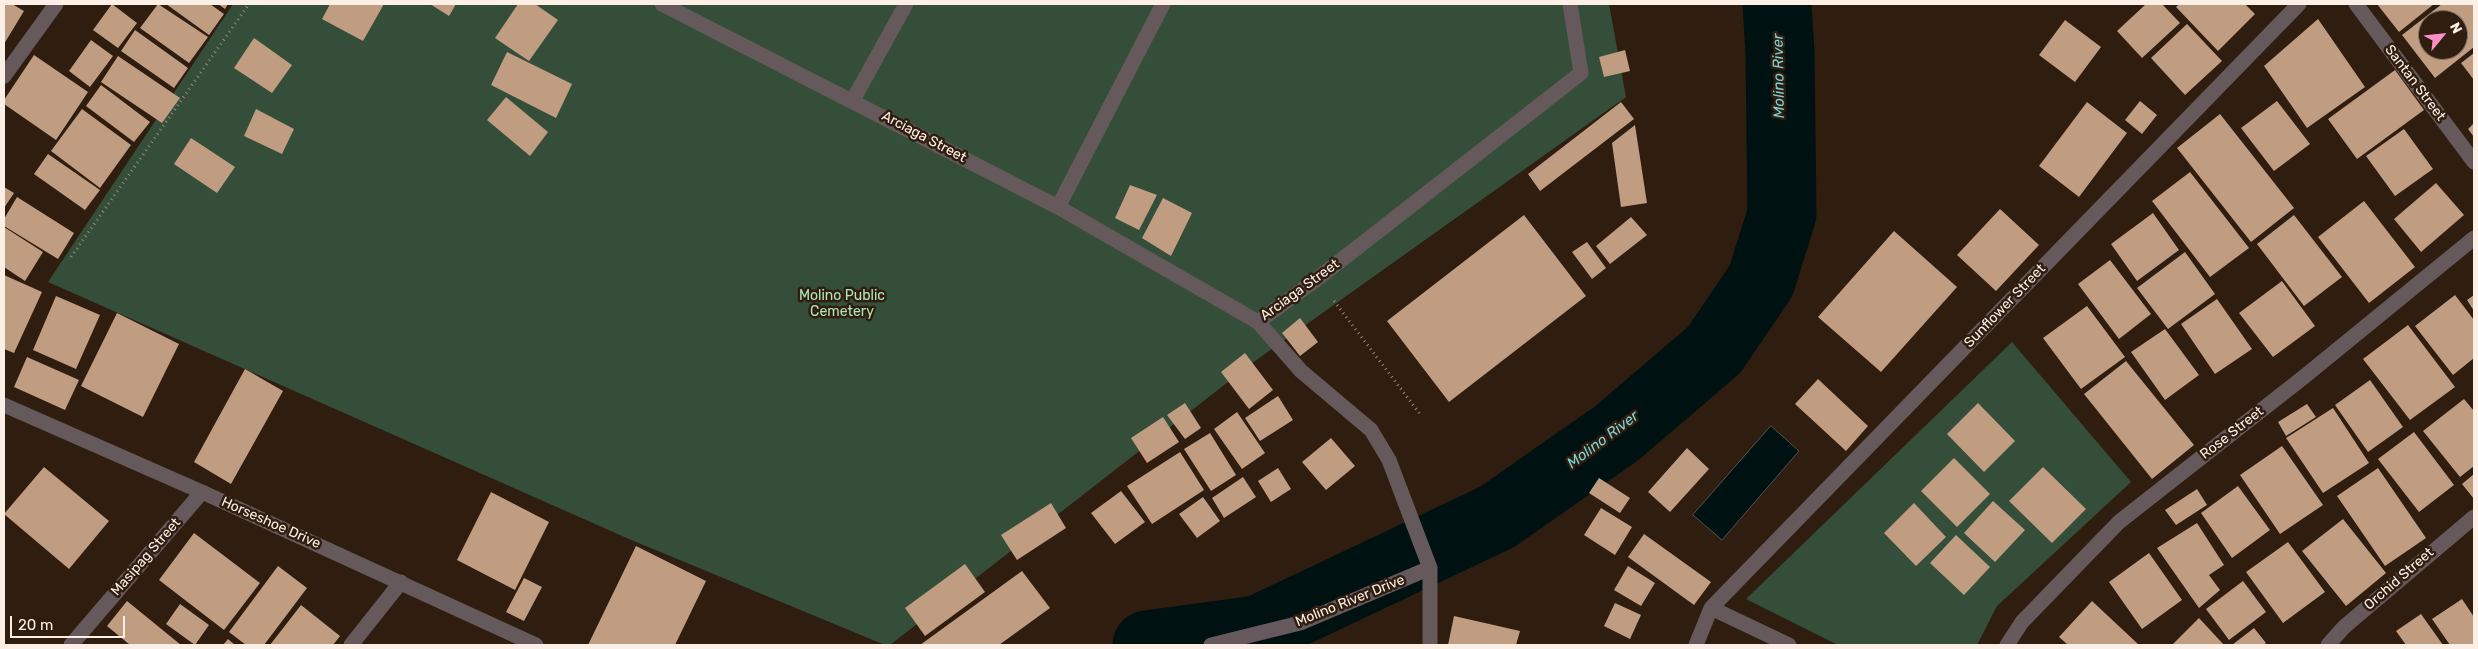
<!DOCTYPE html>
<style>
body{margin:0}
#map{position:relative;width:2478px;height:649px;overflow:hidden;background:#2f1d0f;font-family:Rubik,sans-serif}
canvas{display:block}
.frame{position:absolute;inset:0;border:5px solid #fcefe6;pointer-events:none}
.north{position:absolute;left:2418px;top:10px;width:50px;height:50px;box-sizing:border-box;background:#2f1d0f;border:1px solid #817165;border-radius:50%;rotate:62deg;font-size:14px;font-weight:700;line-height:20px;text-align:center;color:#fcefe6}
.north::after{content:'';display:block;margin:auto;width:18px;height:22px;background:#fb8fc5;clip-path:polygon(50% 0,100% 100%,50% 72%,0 100%)}
.scale{position:absolute;left:10px;top:616px;width:115px;height:22px;box-sizing:border-box;border:2px solid #fcefe6;border-top:0;padding-left:6px;font-size:15px;line-height:18px;white-space:nowrap;color:#fcefe6;-webkit-text-stroke:4px #2f1d0f;paint-order:stroke}
</style>
<div id="map">
<canvas width="2478" height="649"></canvas>
<div class="frame"></div>
<div class="north">N</div>
<div class="scale">20 m</div>
</div>
<script>
const ctx = document.querySelector('canvas').getContext('2d');
ctx.lineJoin = 'round';
function fillPath(path, color) { ctx.fillStyle = color; ctx.fill(path, 'evenodd'); }
function stroke(path, color, width, dash) { ctx.strokeStyle = color; ctx.lineWidth = width; ctx.lineCap = dash ? 'butt' : 'round'; ctx.setLineDash(dash || []); ctx.stroke(path); }
function label(font, color, halo, rows, align = 'center') {
  ctx.font = font + ' Rubik,sans-serif'; ctx.lineWidth = 5; ctx.setLineDash([]); ctx.textBaseline = 'middle'; ctx.strokeStyle = halo; ctx.fillStyle = color; for (const [text, x, y, turn = 0] of rows) {
    ctx.save(); ctx.translate(x, y); ctx.rotate((+turn || 0) * Math.PI / 180); ctx.textAlign = isNaN(turn) ? turn : align; if (halo) ctx.strokeText(text, 0, 0); ctx.fillText(text, 0, 0); ctx.restore();
  }
}
fillPath(new Path2D(`
 M233,4H1609L1626,97L1255,361L890,645H885L629,539L48,282Z
 M2012,342L2131,482L1997,606L1977,645H1838L1746,599Z`), '#354e3a');
const water = new Path2D(`
 M1771,426L1799,451L1722,540L1693,515Z`);
fillPath(water, '#001112');
stroke(water, '#4c5452', 1);
stroke(new Path2D(`
 M1147,645L1258,630L1497,517L1617,433L1714,350L1761,281L1782,214L1780,53L1777,4`), '#001112', 69);
fillPath(new Path2D(`
 M4,4H12L24,11L4,44Z
 M112,4L137,23L118,48L93,30Z
 M158,4L208,37L189,63L140,28Z
 M166,4H210L224,14L209,35Z
 M218,4H228L225,9Z
 M330,4H384L363,41L322,19Z
 M430,4H456L449,16Z
 M518,4H535L558,20L529,61L495,38Z
 M2146,4H2162L2180,23L2142,58L2117,31Z
 M2179,4H2245L2255,14L2218,51L2176,7Z
 M2377,4H2434L2399,32Z
 M2442,4H2474V47L2435,78L2402,35ZM2428,20H2458V50H2428Z
 M2318,19L2365,87L2307,128L2264,66Z
 M2065,20L2101,47L2075,82L2039,55Z
 M2187,24L2222,61L2185,95L2151,58Z
 M135,30L188,68L174,88L121,51Z
 M254,38L292,65L272,93L234,68Z
 M91,40L113,56L90,87L69,71Z
 M1625,50L1630,71L1604,77L1599,57Z
 M507,52L572,84L556,118L491,85Z
 M2474,53V80L2461,63Z
 M34,55L88,92L56,140L4,104V100Z
 M118,56L180,98L162,123L101,82Z
 M2395,70L2424,110L2357,159L2328,119Z
 M101,85L150,122L134,142L86,106Z
 M506,97L548,132L530,156L487,120Z
 M2140,101L2157,115L2142,134L2125,120Z
 M2277,101L2310,144L2274,171L2241,128Z
 M1621,102L1634,119L1540,191L1528,174Z
 M2087,102L2127,133L2079,197L2039,166Z
 M82,109L131,145L100,188L51,151Z
 M256,109L294,129L282,154L244,136Z
 M2220,114L2294,208L2251,242L2177,148Z
 M2474,123V137L2468,129Z
 M1635,125L1647,203L1621,207L1612,143Z
 M2404,129L2433,169L2395,196L2366,156Z
 M191,138L235,167L217,193L174,164Z
 M48,154L100,190L85,210L34,174Z
 M2190,172L2249,248L2210,277L2152,201Z
 M2436,183L2464,215L2421,252L2394,219Z
 M1130,185L1157,195L1139,230L1115,218Z
 M4,187L14,193L4,208Z
 M17,197L74,233L58,259L4,226V219Z
 M1163,198L1192,213L1171,256L1142,238Z
 M2364,201L2415,267L2369,303L2318,237Z
 M2000,209L2039,245L1996,291L1957,255Z
 M2153,213L2179,250L2137,281L2111,244Z
 M1524,215L1586,296L1449,402L1387,321Z
 M2294,215L2342,277L2304,306L2257,244Z
 M1631,217L1647,235L1610,264L1596,246Z
 M4,227L43,252L25,281L4,267Z
 M1894,231L1957,287L1881,372L1818,317Z
 M1587,242L1606,268L1592,279L1572,252Z
 M2185,252L2215,294L2168,329L2137,288Z
 M2110,260L2151,314L2119,339L2078,284Z
 M4,275L42,292L14,353L4,349Z
 M2282,281L2315,326L2273,357L2239,313Z
 M2455,295L2474,320V358L2453,375L2415,326Z
 M2474,295V311L2467,300Z
 M56,296L100,315L76,369L33,350Z
 M2217,299L2252,349L2215,374L2181,324Z
 M2087,306L2125,357L2081,389L2043,338Z
 M117,313L179,344L143,417L81,386Z
 M1300,318L1318,342L1300,356L1282,333Z
 M2408,325L2455,387L2410,420L2363,359Z
 M2165,329L2199,375L2165,400L2131,352Z
 M1245,353L1273,390L1249,409L1221,372Z
 M27,357L79,380L65,410L14,387Z
 M2126,361L2194,445L2152,479L2084,394Z
 M245,369L283,391L231,484L194,462Z
 M1818,379L1868,426L1846,451L1795,404Z
 M2370,380L2403,427L2368,452L2335,405Z
 M1278,396L1293,420L1260,441L1245,418Z
 M2464,399L2474,411V466L2460,477L2423,431Z
 M1185,403L1201,428L1185,439L1167,415Z
 M1978,403L2015,441L1984,472L1947,434Z
 M2307,404L2316,417L2286,436L2278,422Z
 M2333,408L2369,463L2323,493L2286,438Z
 M1237,412L1265,453L1242,469L1214,429Z
 M1163,417L1179,442L1147,463L1131,438Z
 M2414,432L2454,485L2419,512L2378,459Z
 M1210,433L1236,475L1211,491L1184,449Z
 M1331,438L1355,466L1326,490L1302,462Z
 M2282,446L2323,505L2280,534L2240,475Z
 M1687,448L1709,469L1670,512L1648,492Z
 M1180,452L1204,490L1152,524L1127,486Z
 M1954,458L1990,494L1957,527L1921,491Z
 M44,467L109,521L69,569L4,514Z
 M2043,467L2086,509L2052,543L2009,501Z
 M1278,468L1291,489L1271,502L1258,481Z
 M2378,468L2426,538L2385,566L2337,496Z
 M2474,474V499L2462,484Z
 M1243,477L1256,497L1224,518L1212,498Z
 M1599,478L1630,498L1620,513L1589,493Z
 M2238,486L2270,530L2232,558L2201,513Z
 M2197,489L2207,505L2176,525L2165,510Z
 M1121,491L1145,522L1115,544L1091,513Z
 M491,492L549,522L515,590L457,560Z
 M1203,497L1220,521L1197,538L1179,514Z
 M1993,501L2025,530L1995,562L1964,533Z
 M1051,503L1066,528L1017,560L1001,535Z
 M1914,503L1946,537L1916,566L1884,533Z
 M1601,508L1632,527L1615,555L1584,535Z
 M2343,519L2386,573L2346,606L2302,551Z
 M2197,523L2224,565L2209,575L2220,590L2199,608L2157,548Z
 M194,533L260,583L224,630L159,580Z
 M1644,534L1711,582L1694,605L1628,557Z
 M1956,535L1990,567L1964,595L1930,563Z
 M2288,542L2325,592L2283,623L2246,572Z
 M636,546L706,581L675,645H588Z
 M2149,553L2182,600L2142,629L2109,582Z
 M965,564L985,592L925,636L905,608Z
 M278,566L307,588L264,645H246L229,632Z
 M1628,566L1655,583L1641,606L1614,590Z
 M1022,571L1050,608L999,645H920Z
 M524,578L542,587L524,621L506,612Z
 M2243,581L2266,612L2229,640L2206,609Z
 M2462,599L2474,617V645H2450L2432,619Z
 M127,601L181,645H130L107,626Z
 M2092,601L2138,644L2137,645H2068L2059,637Z
 M1615,603L1641,615L1630,639L1604,626Z
 M180,604L209,625L195,645L166,624Z
 M301,605L340,636L333,645H270Z
 M2421,614L2443,645H2406L2396,631Z
 M1454,616L1520,631L1516,645H1448Z
 M2199,618L2224,645H2172Z
 M2254,628L2266,643L2263,645H2232Z
 M228,639L235,645H223Z`), '#c09d81');
stroke(new Path2D(`
 M71,257L249,4
 M1334,301L1420,414`), '#97877c', 3, [1, 4]);
stroke(new Path2D(`
 M662,4L1058,207L1258,322L1301,371L1371,430L1389,460L1430,568V645
 M2356,4L2474,162
 M4,76L56,4
 M853,100L906,4
 M1058,207L1163,4
 M1258,322L1317,279L1581,73L1570,4
 M4,405L202,492L536,645
 M1711,608L1789,645
 M71,645L202,492
 M351,645L401,582
 M1211,645L1300,623L1430,568
 M1696,645L1711,608L2299,4
 M2007,645L2022,622L2119,522L2305,376L2474,238
 M2328,645L2344,627L2474,517`), '#66595b', 15);
label('14px', '#fcefe6', '#2f1d0f', [
 ["Santan Street",2415,83,53],
 ["Arciaga Street",924,137,28],
 ["Arciaga Street",1300,290,-36],
 ["Sunflower Street",2005,306,-46],
 ["Rose Street",2232,433,-38],
 ["Horseshoe Drive",271,523,24],
 ["Masipag Street",146,557,-49],
 ["Orchid Street",2399,579,-41],
 ["Molino River Drive",1350,601,-22]
]);
label('14px', '#aee7b9', '#2f1d0f', [
 ["Molino Public",842,296],
 ["Cemetery",842,312]
]);
label('italic 15px', '#7ad4d7', '#2f1d0f', [
 ["Molino River",1779,76,-91],
 ["Molino River",1603,440,-37]
]);
</script>
